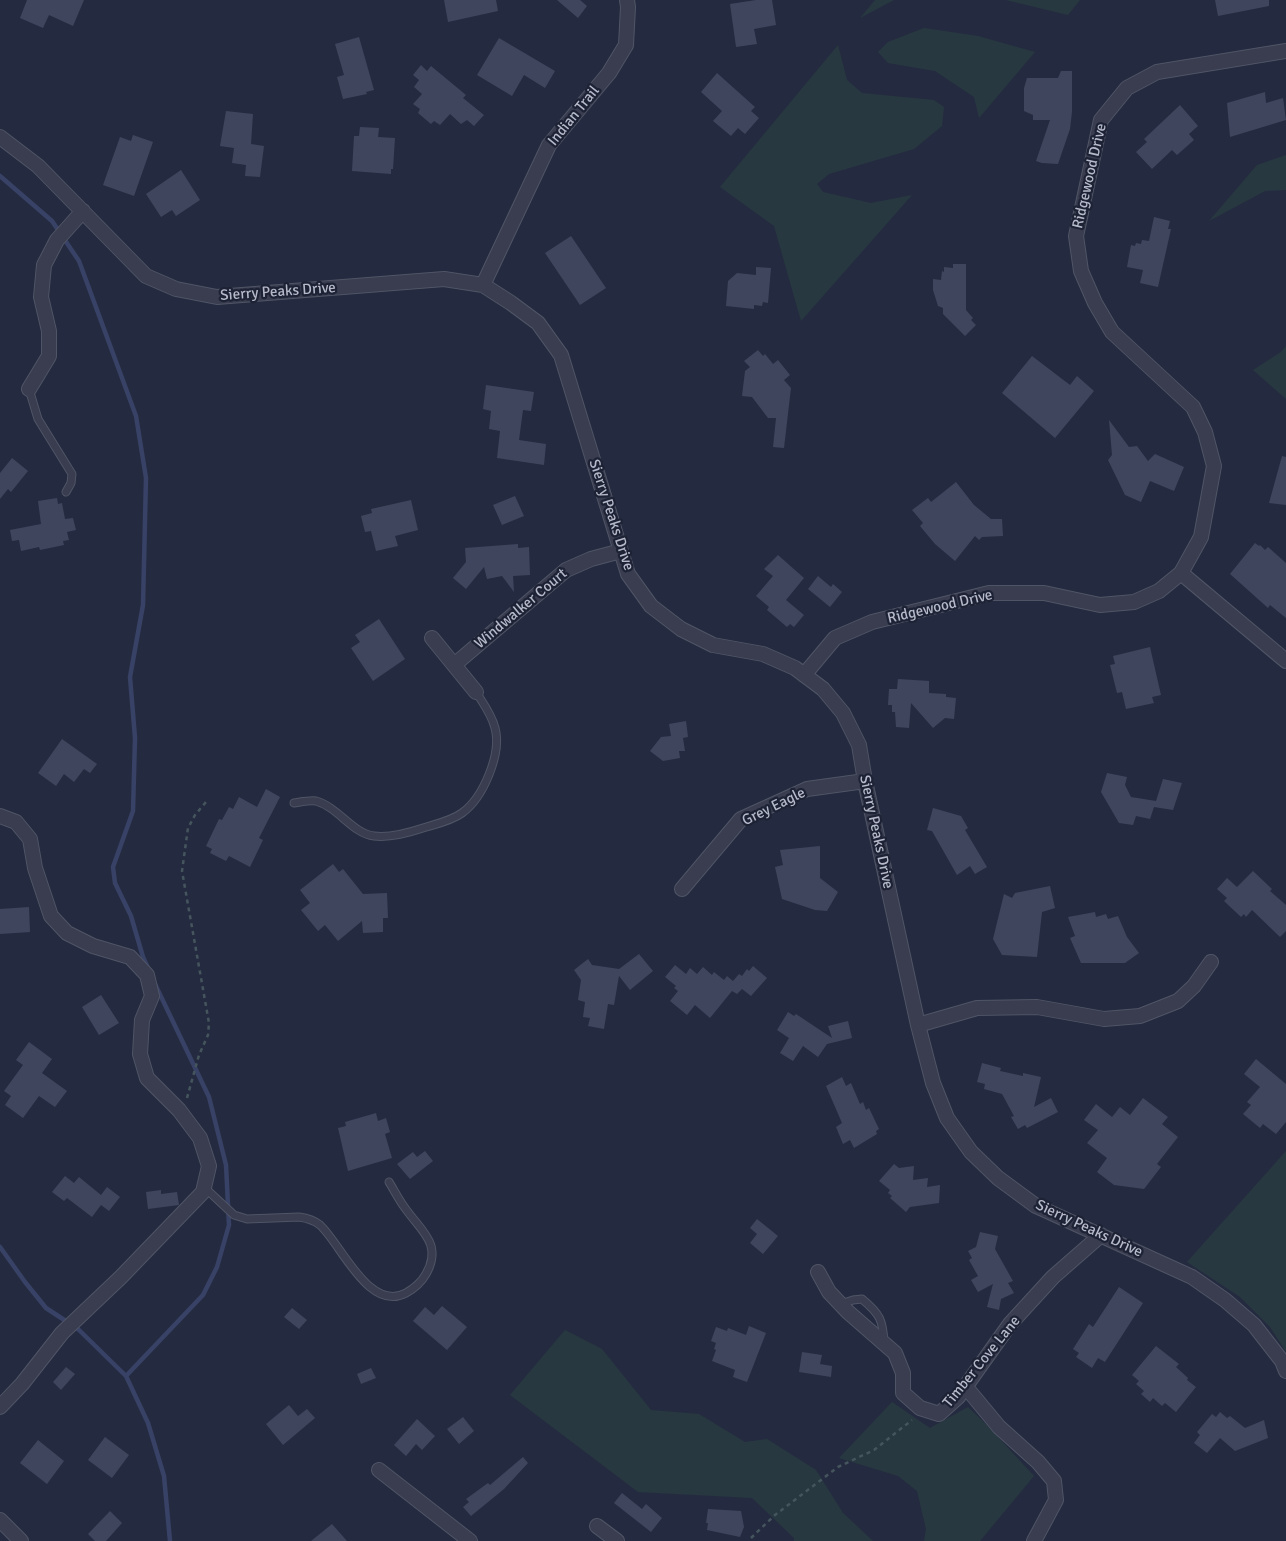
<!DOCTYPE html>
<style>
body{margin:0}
canvas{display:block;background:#242a3f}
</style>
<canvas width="1286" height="1541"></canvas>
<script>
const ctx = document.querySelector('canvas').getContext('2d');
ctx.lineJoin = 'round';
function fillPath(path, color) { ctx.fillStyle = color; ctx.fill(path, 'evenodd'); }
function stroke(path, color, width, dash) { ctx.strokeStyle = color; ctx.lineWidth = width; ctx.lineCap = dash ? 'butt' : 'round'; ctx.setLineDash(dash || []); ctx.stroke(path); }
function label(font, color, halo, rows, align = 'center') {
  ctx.font = font + ' Signika,sans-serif'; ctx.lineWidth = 4.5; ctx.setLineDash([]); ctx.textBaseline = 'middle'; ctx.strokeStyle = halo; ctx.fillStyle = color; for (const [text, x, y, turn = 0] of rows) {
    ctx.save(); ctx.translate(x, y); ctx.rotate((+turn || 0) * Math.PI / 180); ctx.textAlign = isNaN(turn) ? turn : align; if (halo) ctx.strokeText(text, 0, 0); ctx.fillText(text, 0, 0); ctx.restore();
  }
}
fillPath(new Path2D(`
 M875,0H894L860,18Z
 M1006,0H1080L1068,15Z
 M924,28L978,36L1035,52L979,118L974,97L935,71L888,63L878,52L888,42Z
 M838,45L847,80L862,93L934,100L944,107L942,126L914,149L829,174L817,184L823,192L871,203L912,195L801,321L774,226L720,187Z
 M1286,155V190L1265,191L1209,221L1257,165Z
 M1286,346V399L1253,370L1281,352Z
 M1286,1151V1352L1270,1327L1240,1297L1187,1262Z
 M565,1330L602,1349L651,1410L699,1414L745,1442L767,1439L816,1470L843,1513L873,1541H794V1538L752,1498L638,1492L510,1395Z
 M892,1402L930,1428L968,1407L986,1424L1034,1476L980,1541H924L926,1529L917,1491L898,1476L839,1458Z`), '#273840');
stroke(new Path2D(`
 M0,176L52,221L79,261L136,416L146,478L143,605L130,677L135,738L133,811L113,867L115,883L131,916L143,957L148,968
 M0,1247L25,1282L46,1308L78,1329L126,1376L148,1423L164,1476L170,1541
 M126,1376L203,1295L217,1267L229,1225L226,1165L209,1097L155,984`), '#384266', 4.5);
fillPath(new Path2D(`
 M27,0H84L73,26L49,15L43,28L20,18Z
 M444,0H496L498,11L448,22Z
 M557,0H580L587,6L578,18Z
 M756,0H772L776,25L754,29L757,44L736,47L730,4Z
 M1215,0H1269V6L1218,16Z
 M359,37L374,90L366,92L367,94L343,99L337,77L344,75L335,44Z
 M499,38L555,71L545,88L524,75L512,96L477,75Z
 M421,65L427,71L431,66L466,95L463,98L484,115L474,126L467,120L461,124L450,114L440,125L434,121L431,124L418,113L420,109L413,104L422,94L414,87L419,80L413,75Z
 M1061,71H1072V112L1070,129L1058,164L1042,163L1036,161L1050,120H1033V115L1024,111V88L1027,78H1058Z
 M717,73L755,107L751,111L759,118L745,134L738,128L731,136L713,121L722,111L701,92Z
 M1265,92L1266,103L1283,98L1286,120L1230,137L1227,103Z
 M1180,105L1198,126L1189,134L1194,140L1177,155L1172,150L1152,169L1136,152L1147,142L1144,139Z
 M226,111L253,114L251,144L264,146L260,177L245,176L246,165L232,163L234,148L220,146Z
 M360,127L379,128L378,137L395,138L393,169H391V174L352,171L354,136H359Z
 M133,135L153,142L134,196L103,185L120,137L131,141Z
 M181,170L200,200L176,216L172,210L161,217L146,194Z
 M1154,217L1170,221L1168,229H1171L1158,287L1140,283L1143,270L1127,267L1131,245L1135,246L1136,243L1141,244L1142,240L1149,241Z
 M571,236L606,288L580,305L545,253Z
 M953,264H966V310L973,318L971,320L976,325L965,336L943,314V308L938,306L933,290V279L941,280L942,271L944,272V267L953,268Z
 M756,267L771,268L768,303L763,302L762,306L754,305V309L726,306L728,281L737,273L756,275Z
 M758,350L763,356L765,354L773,364L778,360L790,375L784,380L791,388L784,448L773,447L776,418H768L752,397L742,396L745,371L750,367L744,361Z
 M1032,356L1070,385L1077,376L1094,391L1055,438L1002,393Z
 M486,385L534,392L531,411L523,410L519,440L546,444L544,465L497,458L500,431L489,429L491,411L483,409Z
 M1109,420L1129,447L1137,446L1148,461L1155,454L1184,467L1174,491L1150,481L1141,502L1125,495L1108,460L1112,455Z
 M1282,456L1286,457V505L1269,503Z
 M12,458L28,471L11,492L8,489L0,499V473Z
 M956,482L974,505L991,519H1002L1003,536L982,537L979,540L975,536L955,561L935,544L920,526L923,523L912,510L928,498L931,502Z
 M515,496L524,516L502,525L493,505Z
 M57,498L58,504L62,503L65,519L73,518L76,530L67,532L69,540L63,541L64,545L40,550L39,547L21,551L19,540L12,541L10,530L41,524L38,501Z
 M411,500L418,530L395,536L398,546L376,551L371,531L365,532L361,516L372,513L371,509Z
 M1255,543L1259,546L1260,545L1265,550L1268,547L1286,563V618L1270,605L1268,608L1230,574Z
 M518,544V548L529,547L530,575L513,576L514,592L502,576L487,579L484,567L466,589L453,578L466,562L465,548Z
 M778,555L804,578L786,600L804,615L794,627L790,624L787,627L767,610L769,607L756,596L773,576L764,569Z
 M818,576L831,587L833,584L842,592L830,607L808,589Z
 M379,619L405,659L373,681L351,648L360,642L355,635Z
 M1150,647L1161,695L1152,697L1154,703L1126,709L1122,692L1117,693L1110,665L1115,664L1113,656Z
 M898,679L929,681V693L946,694V697L956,698L954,719L945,718L933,728L911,703L909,728L896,727L895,712H892V705H888L889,689H897Z
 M686,721L688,737L683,738L685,751H679L680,758L663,761L650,751L661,737L671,736L669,724Z
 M62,739L97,764L90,773L84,769L74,782L64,774L56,786L38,773Z
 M1107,773L1127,777L1125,785L1131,797L1156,801L1163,779L1182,783L1173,810L1154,807L1150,819L1136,816L1133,825L1119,823L1101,792Z
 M266,789L280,797L259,838L263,840L250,867L229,856L226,861L210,853L212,849L206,846L219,819L222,820L229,807L233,809L239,797L257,807Z
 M933,808L961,816L968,828L965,830L987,867L975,874L970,866L957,875L932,831L927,830Z
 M820,846V878L838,892L827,911L815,910L782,899L775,867L783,865L780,850Z
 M333,864L339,872L343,869L363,894L387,893L388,918H383V932L363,933L362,921L338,941L325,925L318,931L301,910L310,903L300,890Z
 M1253,871L1272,889L1270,891L1286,905V931L1280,937L1252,910L1246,917L1244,914L1241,917L1224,901L1227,898L1217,889L1227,878L1237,887Z
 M1050,886L1055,908L1042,912L1037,957L1002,955L993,939L1004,894L1012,898L1015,893Z
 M29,907L30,932L0,934V909Z
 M1095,912L1096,917L1106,914L1108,919L1118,916L1127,937L1139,953L1125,963H1081L1070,938L1075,936L1068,917Z
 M639,954L653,971L630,990L619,976L614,1005L608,1004L604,1029L588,1026L590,1018L583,1017L585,1002L578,1000L581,980L574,970L588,959L592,965L619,969Z
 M675,965L686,974L690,968L697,974L703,967L712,975L714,972L724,980L727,976L733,981L739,974L742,976L747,969L749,971L753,966L767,978L751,996L742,989L737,994L732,991L710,1018L695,1005L687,1015L670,1001L678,991L674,988L676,986L665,977Z
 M101,995L119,1023L99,1035L82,1007Z
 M788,1012L794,1016L796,1014L832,1038L828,1026L848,1021L852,1038L827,1044L818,1057L803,1046L793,1061L780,1053L789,1038L777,1030Z
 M29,1042L52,1059L42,1073L67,1091L55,1107L39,1096L23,1118L5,1105L11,1096L4,1091L23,1065L16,1060Z
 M1256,1059L1286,1084V1122L1276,1134L1263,1124L1260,1128L1243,1114L1251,1105L1247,1102L1260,1087L1244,1074Z
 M982,1063L1001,1068L1000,1071L1023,1076V1073L1041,1077L1034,1107L1051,1098L1058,1112L1027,1128L1025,1125L1018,1129L1011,1117L1014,1116L1002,1094L984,1089L985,1084L977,1082Z
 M842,1077L846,1086L851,1083L860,1104L863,1102L866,1110L869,1108L879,1129L876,1131L877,1134L854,1148L850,1140L843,1144L836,1127L842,1123L826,1086Z
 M1143,1098L1168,1117L1162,1124L1178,1137L1157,1164L1161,1167L1144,1189L1114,1185L1097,1172L1107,1158L1087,1143L1098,1130L1084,1120L1096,1104L1112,1117L1120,1107L1130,1115Z
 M376,1113L378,1121L386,1118L390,1132L385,1134L392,1158L348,1171L338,1128L346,1126L345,1122Z
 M425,1151L433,1161L410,1179L397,1164L413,1152L417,1157Z
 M894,1164L899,1168L914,1166L913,1180L928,1178L927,1187L940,1185L939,1203L910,1207L906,1212L890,1198L892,1196L888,1193L890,1190L879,1181Z
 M65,1176L74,1183L79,1177L101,1195L107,1187L120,1197L109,1211L101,1205L92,1217L67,1198L64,1201L52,1192Z
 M161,1190V1194L177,1192L179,1205L148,1209L146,1192Z
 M757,1219L778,1236L763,1254L750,1243L757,1234L750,1228Z
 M980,1232L998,1236L995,1249L1013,1281L1008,1283L1014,1293L1001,1299L999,1310L987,1307L993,1284L978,1292L971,1280L978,1276L969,1260L972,1258L968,1251L976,1247Z
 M1119,1287L1143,1303L1105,1362L1098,1358L1092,1368L1076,1357L1079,1353L1073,1349L1089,1324L1093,1327Z
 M442,1306L467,1327L447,1350L413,1321L425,1307L434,1315Z
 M292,1308L307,1320L299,1329L284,1317Z
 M749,1326L766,1333L747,1382L733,1377L735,1370L712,1361L716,1350L714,1349L716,1343L711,1341L716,1327L727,1331L728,1328L746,1335Z
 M1156,1346L1179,1364L1176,1367L1188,1378L1187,1380L1196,1387L1176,1412L1165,1403L1162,1406L1153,1398L1150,1402L1141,1394L1144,1391L1136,1384L1139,1381L1132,1375Z
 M802,1352L822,1355L820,1364L832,1366L831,1377L799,1372Z
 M66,1367L75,1374L61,1390L53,1382Z
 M371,1368L376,1378L361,1384L357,1374Z
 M289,1405L298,1416L307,1409L315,1418L283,1445L266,1424Z
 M1220,1412L1227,1418L1230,1416L1245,1428L1264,1420L1268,1438L1235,1451L1220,1438L1207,1453L1194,1443L1200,1435L1197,1432L1212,1414L1216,1417Z
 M463,1417L474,1431L459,1444L447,1429Z
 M417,1419L435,1436L422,1450L416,1444L406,1456L394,1445Z
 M105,1437L129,1455L112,1478L88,1460Z
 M38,1440L64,1461L47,1484L20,1463Z
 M523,1457L528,1463L504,1489L471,1516L463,1507L469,1502L466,1499L488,1483L490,1485Z
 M622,1493L642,1509L646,1504L662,1518L651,1532L614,1503Z
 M708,1509L741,1511L744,1527L740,1537L707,1530L708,1523H706Z
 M110,1511L122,1523L106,1541H95L88,1534Z
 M332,1524L347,1541H311Z`), '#3f455d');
const service = new Path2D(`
 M29,389L38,419L72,474L71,483L66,492
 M294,803C301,802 310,800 316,801C338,807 353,834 374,836C390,838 408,833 423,828C436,824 451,821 462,813C483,798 502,754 495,728C492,715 483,703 476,692
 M204,1187L234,1215L247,1219L299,1217C306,1218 314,1220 320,1225C341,1244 369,1313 406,1293C415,1288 421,1283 426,1274C443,1244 421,1231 405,1208C399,1200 394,1190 389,1182
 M841,1304L853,1300L862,1299C880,1314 883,1320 884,1343`);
const minor = new Path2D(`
 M0,137L38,166L146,276L176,289L217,297L444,279L483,285L511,303L538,323L561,355L628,574L651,606L681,629L713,645L763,654L795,668L823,689L843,713L859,745L865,781L918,1025L933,1083L947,1118L971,1152L998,1178L1036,1206L1192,1277L1225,1300L1254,1325L1282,1361L1286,1371
 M483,285L549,145L609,73L626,45L628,7L627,0
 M29,389L49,356V331L41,297L44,265L57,240L83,211
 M1181,573L1286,661
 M432,638L476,692
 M454,665L566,570L591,559L621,551
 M804,675L835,638L872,622L989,593H1044L1100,605L1134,602L1159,591L1181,573L1201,537L1214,466L1205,432L1193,407L1112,332L1095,303L1081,271L1076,236L1101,120L1127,88L1157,72L1286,51
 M0,816L16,822L30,839L35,868L51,916L67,933L93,946L130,957L147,975L152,996L142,1020L140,1054L147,1078L179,1110L200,1138L209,1166L203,1192L121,1277L62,1333L22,1384L0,1407
 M682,889L741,819L807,789L865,781
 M918,1025L977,1008L1037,1007L1104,1019L1140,1016L1178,1001L1194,986L1211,962
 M818,1272L829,1292L848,1312L895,1353L903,1373V1393L920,1408L939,1414L958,1397L1010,1324L1053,1277L1101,1235
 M965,1386L999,1427L1038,1462L1054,1481L1056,1500L1034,1541
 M379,1470L470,1541
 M0,1520L21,1541
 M597,1526L617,1541`);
stroke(service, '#505566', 9);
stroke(minor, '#505566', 16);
stroke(new Path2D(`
 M187,1098L199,1055L208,1035L209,1023L182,871L188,828L195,815L206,802
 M751,1538L775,1515L838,1467L874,1450L912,1420`), '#45555d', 2.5, [4, 4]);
stroke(service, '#393d4f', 7);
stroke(minor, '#393d4f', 14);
label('15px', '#b5b9c9', '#1d2234', [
 ["Indian Trail",574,116,-51],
 ["Ridgewood Drive",1090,176,-77],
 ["Sierry Peaks Drive",278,292,-4],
 ["Sierry Peaks Drive",611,515,72],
 ["Ridgewood Drive",940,607,-13],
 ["Windwalker Court",521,609,-40],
 ["Grey Eagle",774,807,-26],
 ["Sierry Peaks Drive",876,832,78],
 ["Sierry Peaks Drive",1089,1229,25],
 ["Timber Cove Lane",982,1362,-51]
]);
</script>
